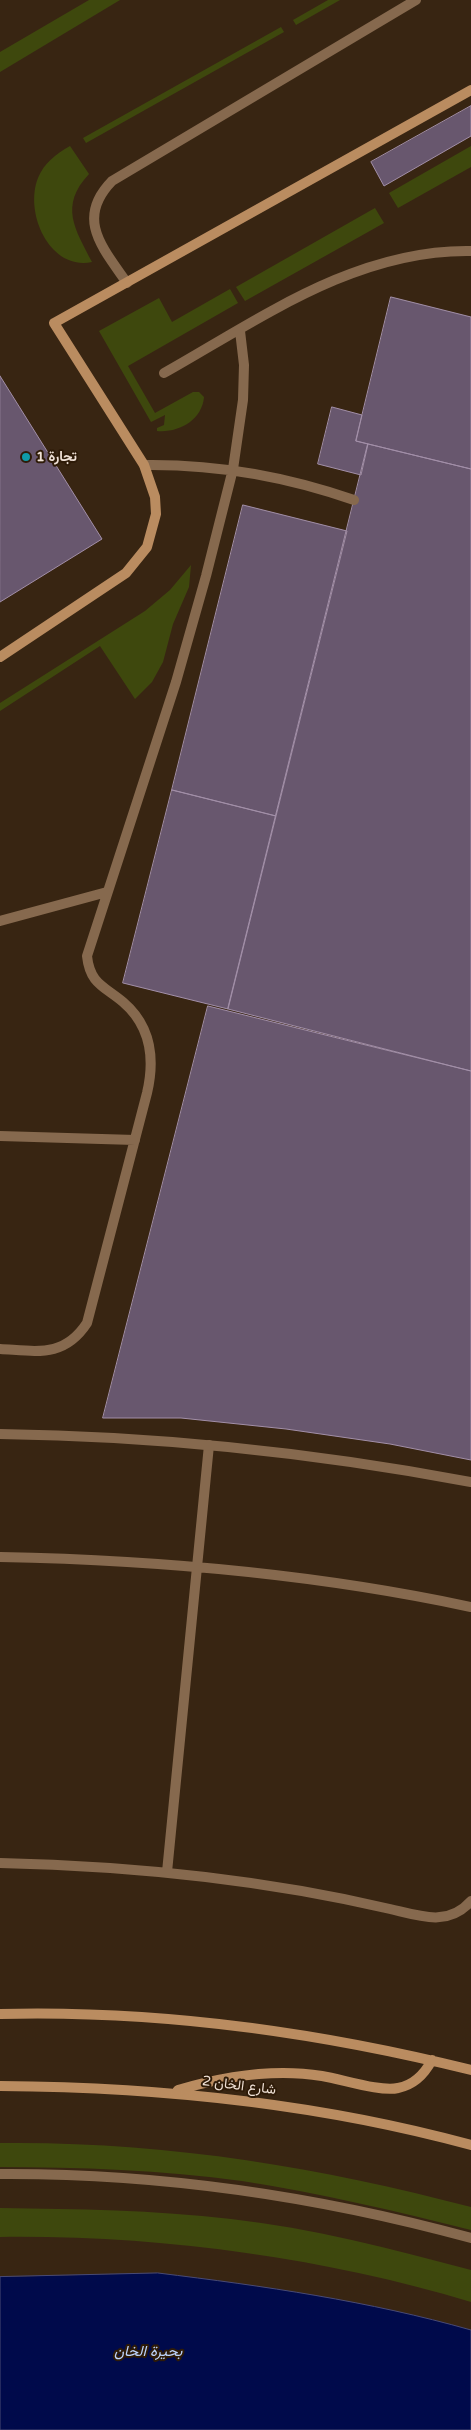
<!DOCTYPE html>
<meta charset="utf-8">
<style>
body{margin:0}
canvas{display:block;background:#382512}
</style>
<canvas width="471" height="2430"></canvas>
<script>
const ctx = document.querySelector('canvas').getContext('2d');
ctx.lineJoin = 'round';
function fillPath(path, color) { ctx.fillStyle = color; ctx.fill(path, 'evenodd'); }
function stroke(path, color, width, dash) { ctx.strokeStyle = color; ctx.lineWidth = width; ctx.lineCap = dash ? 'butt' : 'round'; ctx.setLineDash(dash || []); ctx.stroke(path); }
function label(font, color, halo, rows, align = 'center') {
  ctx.font = font + ' "Varela Round",Vazirmatn,sans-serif'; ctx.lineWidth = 4; ctx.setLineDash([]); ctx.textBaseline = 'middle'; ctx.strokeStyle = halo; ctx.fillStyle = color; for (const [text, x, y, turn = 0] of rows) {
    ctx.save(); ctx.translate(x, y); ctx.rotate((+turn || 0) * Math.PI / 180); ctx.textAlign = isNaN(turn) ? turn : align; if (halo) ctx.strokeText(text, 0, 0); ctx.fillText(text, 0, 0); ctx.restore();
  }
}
fillPath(new Path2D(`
 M89,0H120L0,72V52Z
 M328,0H340L296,25L293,20Z
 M281,27L284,32L86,143L83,138Z
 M70,146L89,174C59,206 75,229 92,262C50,271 24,213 38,178C44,163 56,154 70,146Z
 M471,146V167L398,208L389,193Z
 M375,208L384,223L245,301L236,287Z
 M230,289L238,303L128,366L155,413L193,392H199L204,397C202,420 179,433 157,431V428L164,425L165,415L151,422L99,331L159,298L172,322Z
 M191,565L189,587L173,624L163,662L152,682L135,699L100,646L0,711V703L145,611L170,590Z
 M0,2143C161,2141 316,2166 471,2207V2230C396,2211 319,2193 242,2181C162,2170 80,2167 0,2167Z
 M0,2208C77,2209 154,2210 231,2219C312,2228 392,2249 471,2270V2302C321,2257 157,2235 0,2237Z`), '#3e480d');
const water = new Path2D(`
 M158,2273C264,2286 369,2301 471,2330V2430H0V2277Z`);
fillPath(water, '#000a4b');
stroke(water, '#484a75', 1);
const building = new Path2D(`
 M471,106V136L384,186L371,162Z
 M391,297L471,317V469L356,441Z
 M0,376L102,539L0,602Z
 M332,407L362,415L356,441L368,444L361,475L318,464Z
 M368,444L471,469V1071L228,1009Z
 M243,505L347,531L276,816L172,790Z
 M172,790L276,816L228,1009L123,983Z
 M208,1006L471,1071V1460L390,1444L286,1429L181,1418H103Z`);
fillPath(building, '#68576e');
stroke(building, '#a28fa8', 1);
stroke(new Path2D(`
 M127,283C103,248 75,219 112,181L416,0
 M164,373C260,319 356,249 471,251
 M144,465C217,464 285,476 354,500
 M0,921L107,892
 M0,1136L135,1140
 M0,1349C37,1351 64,1358 87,1323L147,1093C155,1059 151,1026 123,1002C104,986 90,984 87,956L176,682L206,576L233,469L243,400L244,365L240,331
 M0,1557C157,1560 317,1574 471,1607
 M0,1863C132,1866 262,1879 390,1909C420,1916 448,1927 471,1901
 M167,1872L209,1445`), '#86694e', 10);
stroke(new Path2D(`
 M0,1434C158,1436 316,1453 471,1482
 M0,2174C160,2173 317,2196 471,2238`), '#86694e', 10);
stroke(new Path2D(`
 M0,657L126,573L147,547L156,514L155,497L144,465L54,323L471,90
 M0,2014C158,2010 318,2032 471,2070
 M0,2086C159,2087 317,2103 471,2145
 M178,2090C225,2076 273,2068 322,2076C342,2079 380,2092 398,2088C414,2085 424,2075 432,2060`), '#ba8c60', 10);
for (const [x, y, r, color] of [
 [26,457,5,"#0f9aa8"]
]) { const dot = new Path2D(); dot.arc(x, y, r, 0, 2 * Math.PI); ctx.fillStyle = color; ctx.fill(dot); stroke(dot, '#2e1b08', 2); }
label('bold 14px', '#efe1d6', '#2e1b08', [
 ["تجارة 1",36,457]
], 'left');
label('14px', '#efe1d6', '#2e1b08', [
 ["شارع الخان 2",239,2086,7]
]);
label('italic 15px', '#bed4fc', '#2e1b08', [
 ["بحيرة الخان",148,2352]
]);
</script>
